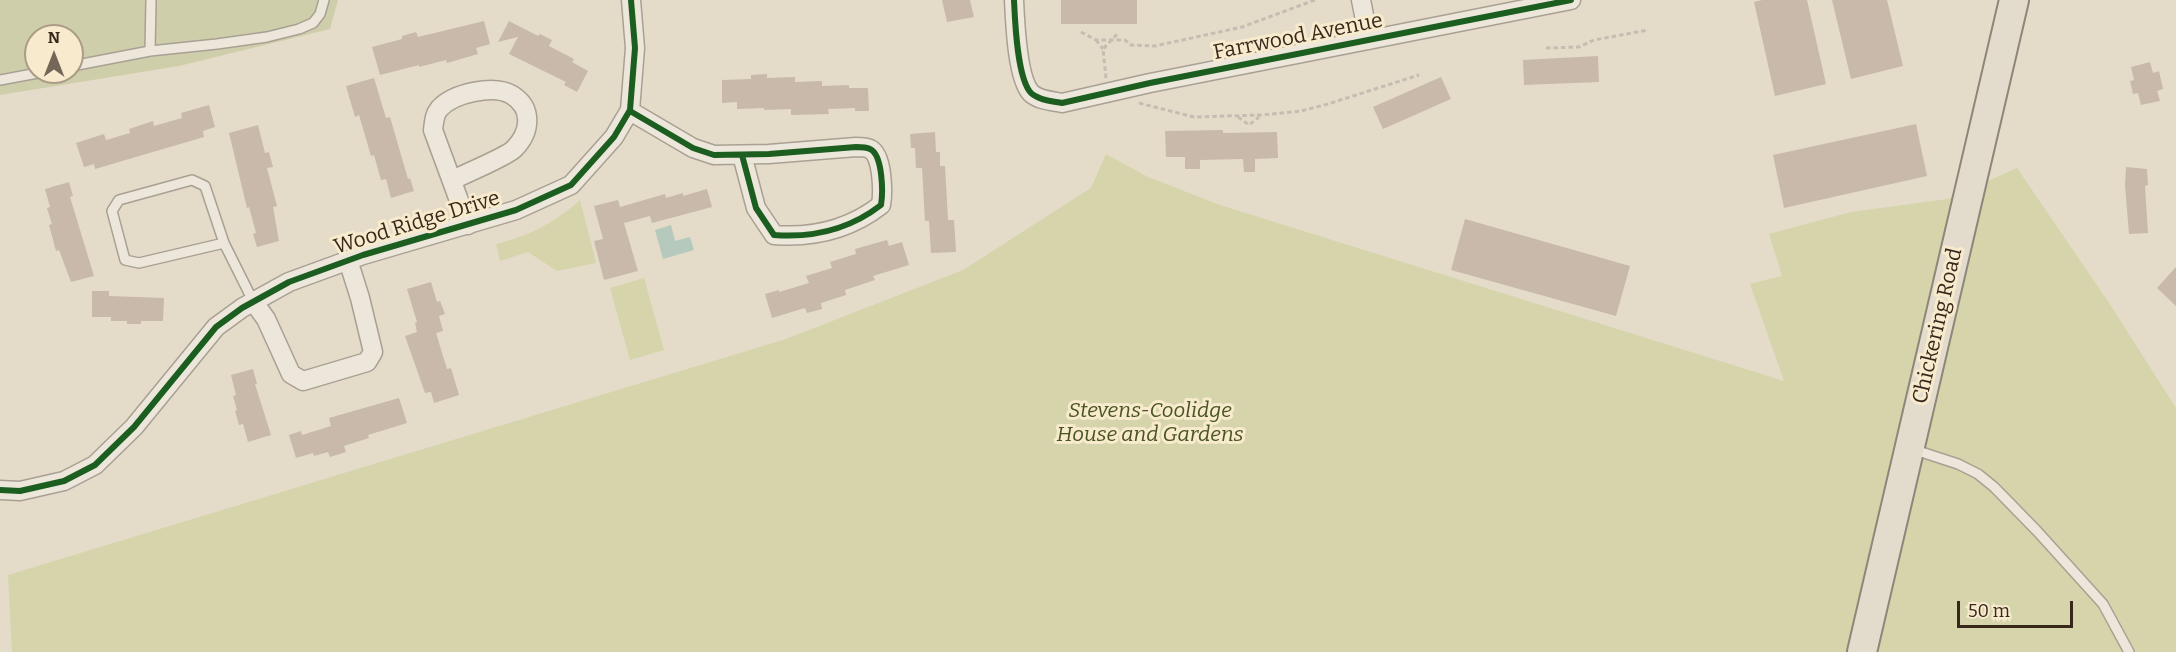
<!DOCTYPE html>
<style>
body{margin:0}
#map{position:relative;width:2176px;height:652px;overflow:hidden;background:#e4dcc9;font-family:Bitter,serif}
canvas{display:block}
.north{position:absolute;left:24px;top:24px;width:60px;height:60px;box-sizing:border-box;background:#f7eacd;border:2px solid #aa9c86;border-radius:50%;rotate:0deg;font-size:16px;font-weight:700;line-height:24px;text-align:center;color:#37281b}
.north::after{content:'';display:block;margin:auto;width:21px;height:27px;background:#746758;clip-path:polygon(50% 0,100% 100%,50% 72%,0 100%)}
.scale{position:absolute;left:1957px;top:601px;width:116px;height:27px;box-sizing:border-box;border:3px solid #37281b;border-top:0;padding-left:8px;font-size:18px;line-height:21px;white-space:nowrap;color:#37281b;-webkit-text-stroke:4px #f7eacd;paint-order:stroke}
</style>
<div id="map">
<canvas width="2176" height="652"></canvas>
<div class="north">N</div>
<div class="scale">50 m</div>
</div>
<script>
const ctx = document.querySelector('canvas').getContext('2d');
ctx.lineJoin = 'round';
function fillPath(path, color) { ctx.fillStyle = color; ctx.fill(path, 'evenodd'); }
function stroke(path, color, width, dash) { ctx.strokeStyle = color; ctx.lineWidth = width; ctx.lineCap = dash ? 'butt' : 'round'; ctx.setLineDash(dash || []); ctx.stroke(path); }
function label(font, color, halo, rows, align = 'center') {
  ctx.font = font + ' Bitter,serif'; ctx.lineWidth = 6; ctx.setLineDash([]); ctx.textBaseline = 'middle'; ctx.strokeStyle = halo; ctx.fillStyle = color; for (const [text, x, y, turn = 0] of rows) {
    ctx.save(); ctx.translate(x, y); ctx.rotate((+turn || 0) * Math.PI / 180); ctx.textAlign = isNaN(turn) ? turn : align; if (halo) ctx.strokeText(text, 0, 0); ctx.fillText(text, 0, 0); ctx.restore();
  }
}
fillPath(new Path2D(`
 M1106,154L1148,177L1220,205L1784,381L1750,284L1782,276L1769,234L1851,212L1948,199L2017,168L2107,300L2176,408V652H12L8,575L786,339L963,270L1091,188Z
 M580,200L596,263L557,271L528,252L500,261L496,244C529,236 554,223 580,200Z
 M644,278L664,350L630,360L610,288Z`), '#d5d4aa');
fillPath(new Path2D(`
 M0,0H338L330,29L179,66L0,95ZM36,36H72V72H36Z`), '#cfceaa');
fillPath(new Path2D(`
 M671,225L675,241L690,237L694,250L663,259L655,230Z`), '#b5c9bc');
fillPath(new Path2D(`
 M942,0H970L974,17L947,22Z
 M1061,0H1137V24H1061Z
 M1762,0H1807L1826,84L1775,96L1754,2Z
 M1832,0H1887L1903,66L1851,79Z
 M484,21L490,44L476,48L478,54L447,63L446,60L419,67V65L380,75L372,47L402,39V36L416,32L418,37Z
 M509,21L538,36L540,34L552,40L549,46L574,59L572,62L588,71L577,92L564,85L566,82L509,54L518,37L498,42Z
 M1598,56L1599,82L1524,85L1523,60Z
 M2150,62L2153,73L2159,71L2163,89L2157,91L2160,101L2141,105L2138,93L2133,94L2130,81L2134,80L2131,67Z
 M767,74V78L795,77V82L822,81V86L849,85V88H868L869,111H855V108L828,109L829,114L791,115V109L764,110V108L737,109V102L722,103V80L751,79V75Z
 M1441,77L1451,99L1383,129L1373,107Z
 M374,78L386,118L390,117L408,179L410,178L414,191L391,198L386,179L381,180L374,155L371,156L359,115L355,117L346,86Z
 M209,105L215,127L203,131L204,137L95,169L94,164L84,167L76,143L104,134L106,140L130,133L129,129L153,121L154,126L182,118L181,113Z
 M1916,124L1927,176L1784,208L1773,155Z
 M258,125L265,153L269,152L273,167L267,168L277,206L273,207L279,241L257,247L253,234L256,233L249,207L247,208L229,133Z
 M1223,130V133L1277,132L1278,158L1255,159V172H1244L1243,159L1200,160V169H1185V157H1166L1165,131Z
 M935,132L936,152H940V166H945L948,220H954L956,252L931,253L929,221H925L922,168H916L915,148H911L910,134Z
 M2126,167L2147,169L2148,185L2145,186L2148,233L2129,234L2125,186Z
 M69,182L73,196L70,197L94,276L71,282L59,250L56,251L49,225L52,224L47,208L50,207L45,189Z
 M707,189L712,207L652,223L650,216L624,223L638,271L604,280L594,241L603,239L594,206L618,200L620,207L665,194L666,198L683,193V196Z
 M1465,219L1630,266L1616,316L1451,270Z
 M887,240L889,246L902,242L909,265L873,276L875,280L845,290L846,295L821,303L822,309L807,313L805,308L772,318L765,294L779,290V292L809,283L806,276L832,268L830,262L856,254L855,249Z
 M2176,267V306L2157,288Z
 M431,282L437,302L440,301L445,314L439,316L443,331L436,333L447,369L451,368L459,395L434,403L431,392L425,393L405,336L417,332L415,323L417,322L407,289Z
 M92,291H109V296L164,298L163,321H141V324H127V321H111V317H92Z
 M253,369L257,384H255L271,435L248,442L243,424L239,425L235,411L237,410L233,396L236,395L231,375Z
 M399,398L407,423L368,435L369,438L344,446L346,452L330,457L328,452L314,456L313,453L296,458L289,435L301,431L302,435L331,426L329,418Z`), '#c8b9aa');
const service = new Path2D(`
 M150,51L151,0
 M72,66L150,51L217,44L267,37L299,29L313,23L320,14L324,0
 M0,80L43,72
 M192,180L205,186L224,243L139,263L125,260L112,211L119,200Z
 M224,243L253,301
 M1912,449L1958,464L1978,474L1994,487L2037,531L2103,604L2129,652`);
const minor = new Path2D(`
 M1014,0C1015,21 1017,78 1031,93C1038,100 1052,101 1062,103L1150,83L1571,0
 M1361,0L1369,40
 M630,111L693,148L714,155L769,154L856,147C860,147 866,147 870,149C883,155 883,193 881,205C850,229 813,238 774,235L756,208L742,155
 M453,180C466,173 506,157 514,149C531,132 533,108 512,95C494,84 453,93 439,109C434,115 434,123 433,130L468,225
 M253,301L266,319L291,374L303,381L367,362L373,352L360,298L348,260
 M0,490L20,491L64,481L95,465L134,427L216,327L242,308L289,282L363,255L516,210L571,185L614,137L630,110L635,48L631,0`);
const primary = new Path2D(`
 M1862,652L2014,0`);
stroke(service, '#a9a093', 12);
stroke(minor, '#a9a093', 21);
stroke(primary, '#8e8679', 32);
stroke(new Path2D(`
 M1081,32L1096,40H1125L1131,45L1155,46L1242,27L1315,0
 M1096,40L1103,49
 M1546,48L1579,47L1594,40L1648,30
 M1106,78L1103,49L1118,33
 M1139,103L1194,117L1261,115L1301,111L1328,104L1419,75
 M1238,117L1249,125L1259,117`), '#c4bdb2', 3, [4.5, 3]);
stroke(service, '#ece6db', 9);
stroke(minor, '#ece6db', 18);
stroke(primary, '#e3dccc', 28);
stroke(new Path2D(`
 M1014,0C1015,21 1017,78 1031,93C1038,100 1052,101 1062,103L1150,83L1571,0
 M630,111L693,148L714,155L769,154L856,147C860,147 866,147 870,149C883,155 883,193 881,205C850,229 813,238 774,235L756,208L742,155
 M0,490L20,491L64,481L95,465L134,427L216,327L242,308L289,282L363,255L516,210L571,185L614,137L630,110L635,48L631,0`), '#1b5e20', 6);
label('21px', '#37281b', '#f7eacd', [
 ["Farrwood Avenue",1298,37,-11],
 ["Wood Ridge Drive",417,223,-17],
 ["Chickering Road",1938,326,-77]
]);
label('italic 21px', '#495520', '#f7eacd', [
 ["Stevens-Coolidge",1150,411],
 ["House and Gardens",1150,435]
]);
</script>
